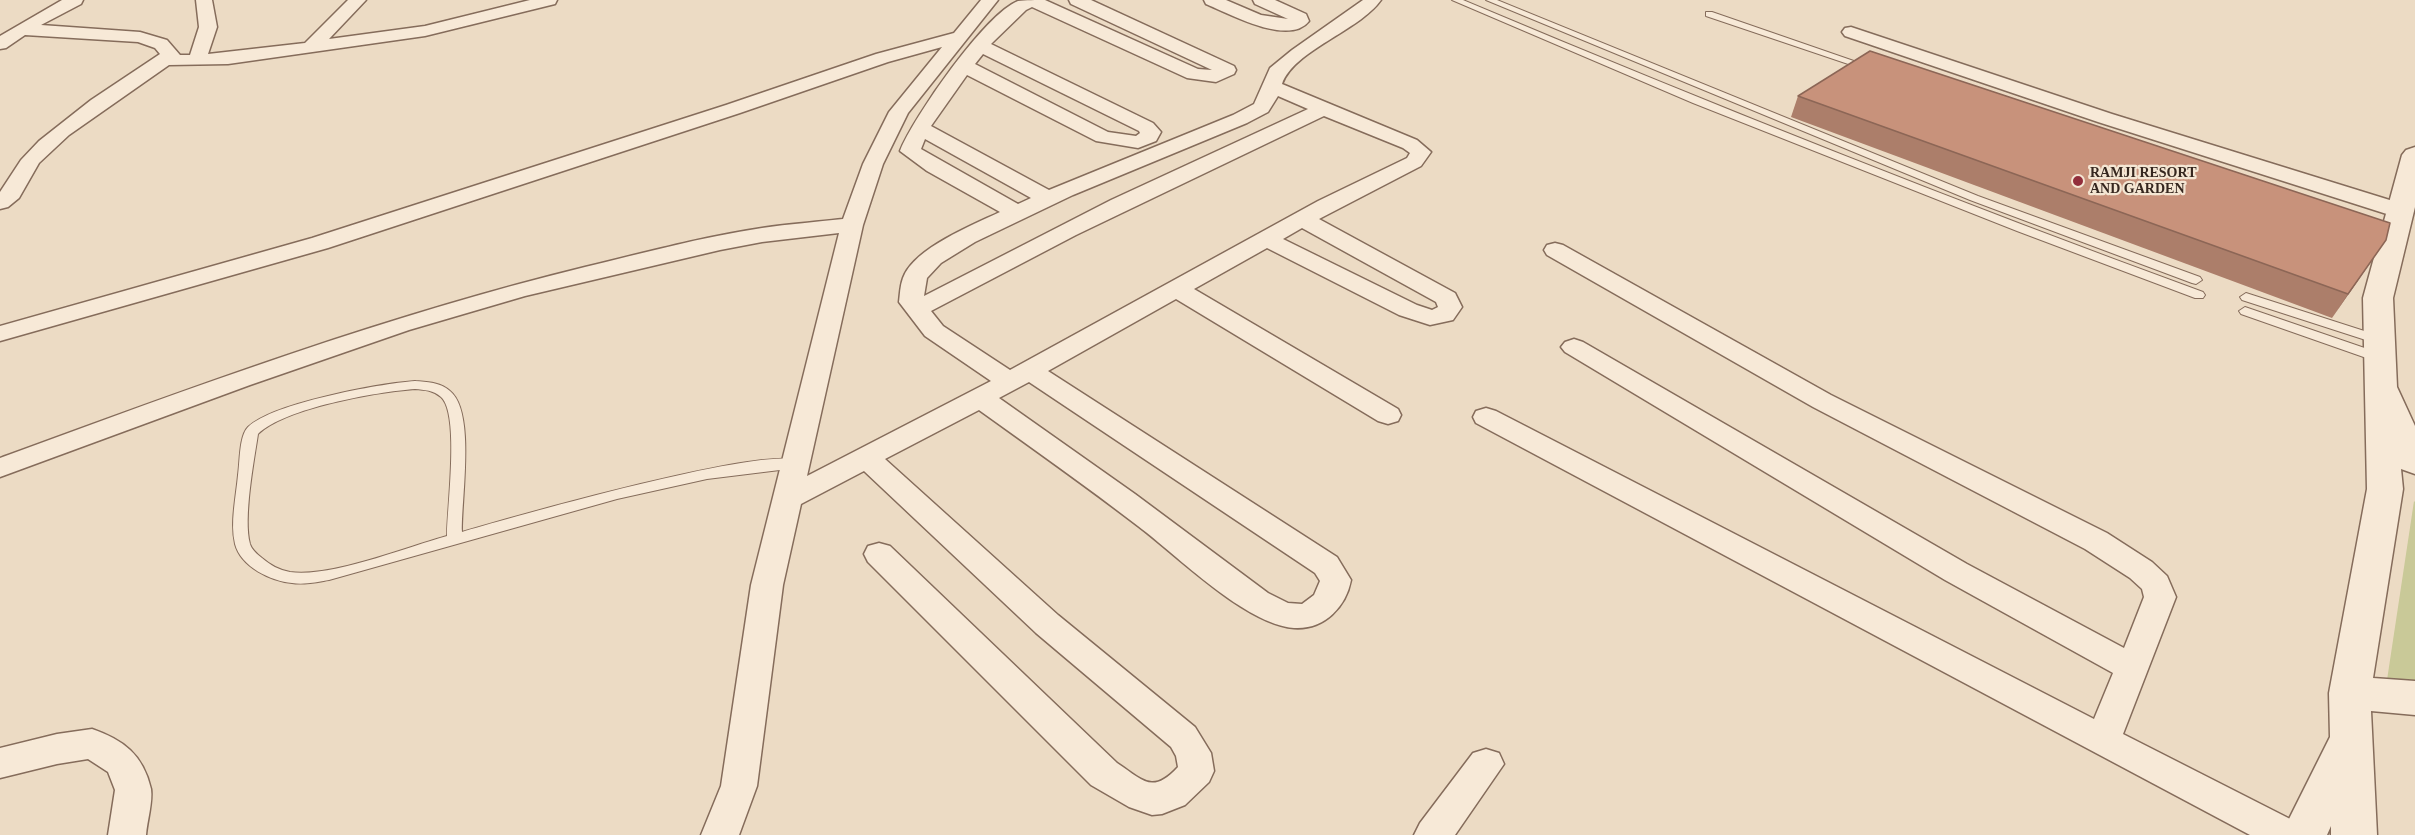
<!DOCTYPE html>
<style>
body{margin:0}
canvas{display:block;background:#ecdbc4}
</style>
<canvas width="2415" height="835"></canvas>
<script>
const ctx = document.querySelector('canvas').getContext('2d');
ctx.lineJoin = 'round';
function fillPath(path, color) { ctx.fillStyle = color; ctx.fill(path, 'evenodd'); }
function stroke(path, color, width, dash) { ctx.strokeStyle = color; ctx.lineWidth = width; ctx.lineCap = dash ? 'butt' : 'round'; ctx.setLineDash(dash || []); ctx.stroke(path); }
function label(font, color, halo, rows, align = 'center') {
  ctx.font = font + ' "Times New Roman",serif'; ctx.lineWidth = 4.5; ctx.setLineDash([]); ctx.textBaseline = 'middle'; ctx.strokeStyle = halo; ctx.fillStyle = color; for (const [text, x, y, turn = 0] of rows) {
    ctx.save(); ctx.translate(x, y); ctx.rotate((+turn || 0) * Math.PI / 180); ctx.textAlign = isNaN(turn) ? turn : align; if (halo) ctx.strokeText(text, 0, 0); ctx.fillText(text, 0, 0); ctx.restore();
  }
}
fillPath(new Path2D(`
 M2414,501L2415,502V688L2387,680Z`), '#c9c998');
const service = new Path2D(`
 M1452,0H1463C1708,103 1954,201 2203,292L2205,295L2203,298H2195L2017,231L1693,103Z
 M1486,0H1497L1978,196L2200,277L2202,280L2196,284L2192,283L1970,200Z
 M1706,12H1712L1874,68L1866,70L1706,16Z
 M2246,293L2383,337L2385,340L2383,343H2375L2242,300L2240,297Z
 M2245,307L2385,355L2386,358L2380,362L2375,361L2241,314L2239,311Z
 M415,381C427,382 440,382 450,391C476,412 461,500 462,532C503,520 784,439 803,463L796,468L707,479L617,499L329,580C317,582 304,585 292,583C271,581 241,567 235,544C230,523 236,497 238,475C240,462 239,436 248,427C273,403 378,384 415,381ZM415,389C424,390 434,390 441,397C460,414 447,508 447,536C407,547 330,578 290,572C279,570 270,565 262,558C257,554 252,550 250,544C243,518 254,461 258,434C285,408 376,392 415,389Z`);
const minor = new Path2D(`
 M62,0H83L81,4L41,25L140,32L167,40L180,55H190L199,27L196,0H212L217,27L208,54L305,43L348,0H366L329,39L425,26L530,0H557L555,4L425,36L228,64L169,65L69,135L39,163L19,198L8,207L0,209V192L21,160L39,141L91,100L160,54L155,48L138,42L25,35L6,48L0,49V36Z
 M981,0H998L908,113L883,164L863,225L807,476L991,381L925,336L899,302C900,294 900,286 903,278C914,248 973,225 1000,212L927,171L900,151C913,118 985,14 1018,1C1025,0 1037,0 1045,0L1198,69L1212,70L1071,4L1069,0H1091L1234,66L1236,70L1234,74L1216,82L1187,78L1032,7L1026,10L991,44L1153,123L1161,132L1156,141L1138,148L1096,141L967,75L931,126L1049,190L1233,115L1254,104L1270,68L1292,50L1363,0H1381C1359,31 1294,50 1282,84L1417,140L1431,152L1421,166L1319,219L1455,293L1462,307L1453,320L1430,325L1399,315L1267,248L1194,289L1398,409L1401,415L1398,421L1388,424L1378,421L1176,299L1048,371L1337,557L1351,580C1346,607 1324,630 1294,628C1245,624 1178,556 1138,526C1086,486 1032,448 979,410L885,459L1058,615L1195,727L1211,753L1214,771L1209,782L1185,805L1162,814L1152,815L1129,807L1091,785L868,562L864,554L868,546L879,543L890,546L1117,763C1143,780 1152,795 1178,767L1176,756L1171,747L1036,633L864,471L801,504L783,585L757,786L739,835H701L721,786L751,585L839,233L762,242L720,250L525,296L409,330L250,385L0,477V458C193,387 385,316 585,267C643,253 702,237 762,228C789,224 816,222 843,219L863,164L889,112L942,47L888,62L740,113L328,248L0,341V326L312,238L726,105L876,54L954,33ZM983,54L1139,131L1140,133L1136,136L1108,132L975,64ZM1278,96L1308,109L1111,200L924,296L927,278L941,263L975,242L1073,195L1247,123L1268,112ZM1324,116L1403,148L1410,153L1407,158L1318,201L1010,370L943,326L931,311L1076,235ZM925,139L1031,198L1018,204L921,149ZM1302,228L1436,302L1438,307L1432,310L1417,305L1283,239ZM1029,382L1315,573L1320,581L1314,595L1302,604L1288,603L1268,593L1135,494L999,398Z
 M1204,0H1226L1261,15L1288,19L1255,4L1253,0H1275L1306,14L1309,21C1289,47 1228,13 1206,4Z
 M1851,27L2112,114L2409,206L2412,211L2409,216L2401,218L2393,216L2098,122L1845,36L1842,32L1845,28Z
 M1555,243L1563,245L1831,395L2107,533L2152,562L2167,576L2176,597L2123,734L2298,823L2304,835H2250L1476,423L1473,417L1476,411L1486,408L1496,411L2094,719L2113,673L1945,580L1565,352L1561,347L1565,342L1574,339L1583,342L1967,564L2124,648L2144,597L2142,589L2130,578L2085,549L1813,407L1547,255L1544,250L1547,245Z
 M92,729C123,740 143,754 151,789C153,802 147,821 146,835H108L115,790L108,772L88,759L57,764L0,778V748L57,734Z
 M1486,749L1499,753L1504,764L1455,835H1414L1420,823L1473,753Z`);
const tertiary = new Path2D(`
 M2415,147V207L2393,298L2397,387L2415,426V474L2401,469L2403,489L2373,678L2415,681V715L2371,711L2377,835H2331V826L2327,835H2281L2330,737L2329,693L2367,489L2363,298L2402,155L2406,150Z`);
stroke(service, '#856c5b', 2);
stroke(minor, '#856c5b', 3);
stroke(tertiary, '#856c5b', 3);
fillPath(service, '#f7e9d7');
fillPath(minor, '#f7e9d7');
fillPath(tertiary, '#f7e9d7');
fillPath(new Path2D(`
 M1798,96L2370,263L2332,318L1791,117Z`), '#ac7e6a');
fillPath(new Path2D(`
 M2386,240L2370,263L2332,318L2348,294Z`), '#8c6656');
const building = new Path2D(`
 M1870,51L2390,223L2386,240L2348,294L1798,96Z`);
fillPath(building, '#c8927b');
stroke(building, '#8c6656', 1.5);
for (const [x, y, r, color] of [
 [2078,181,6,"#922e3b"]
]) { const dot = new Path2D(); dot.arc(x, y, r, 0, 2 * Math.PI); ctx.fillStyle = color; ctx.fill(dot); stroke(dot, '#f4e6d3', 2); }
label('bold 14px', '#36271f', '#f4e6d3', [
 ["RAMJI RESORT",2090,173],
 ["AND GARDEN",2090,189]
], 'left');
</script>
